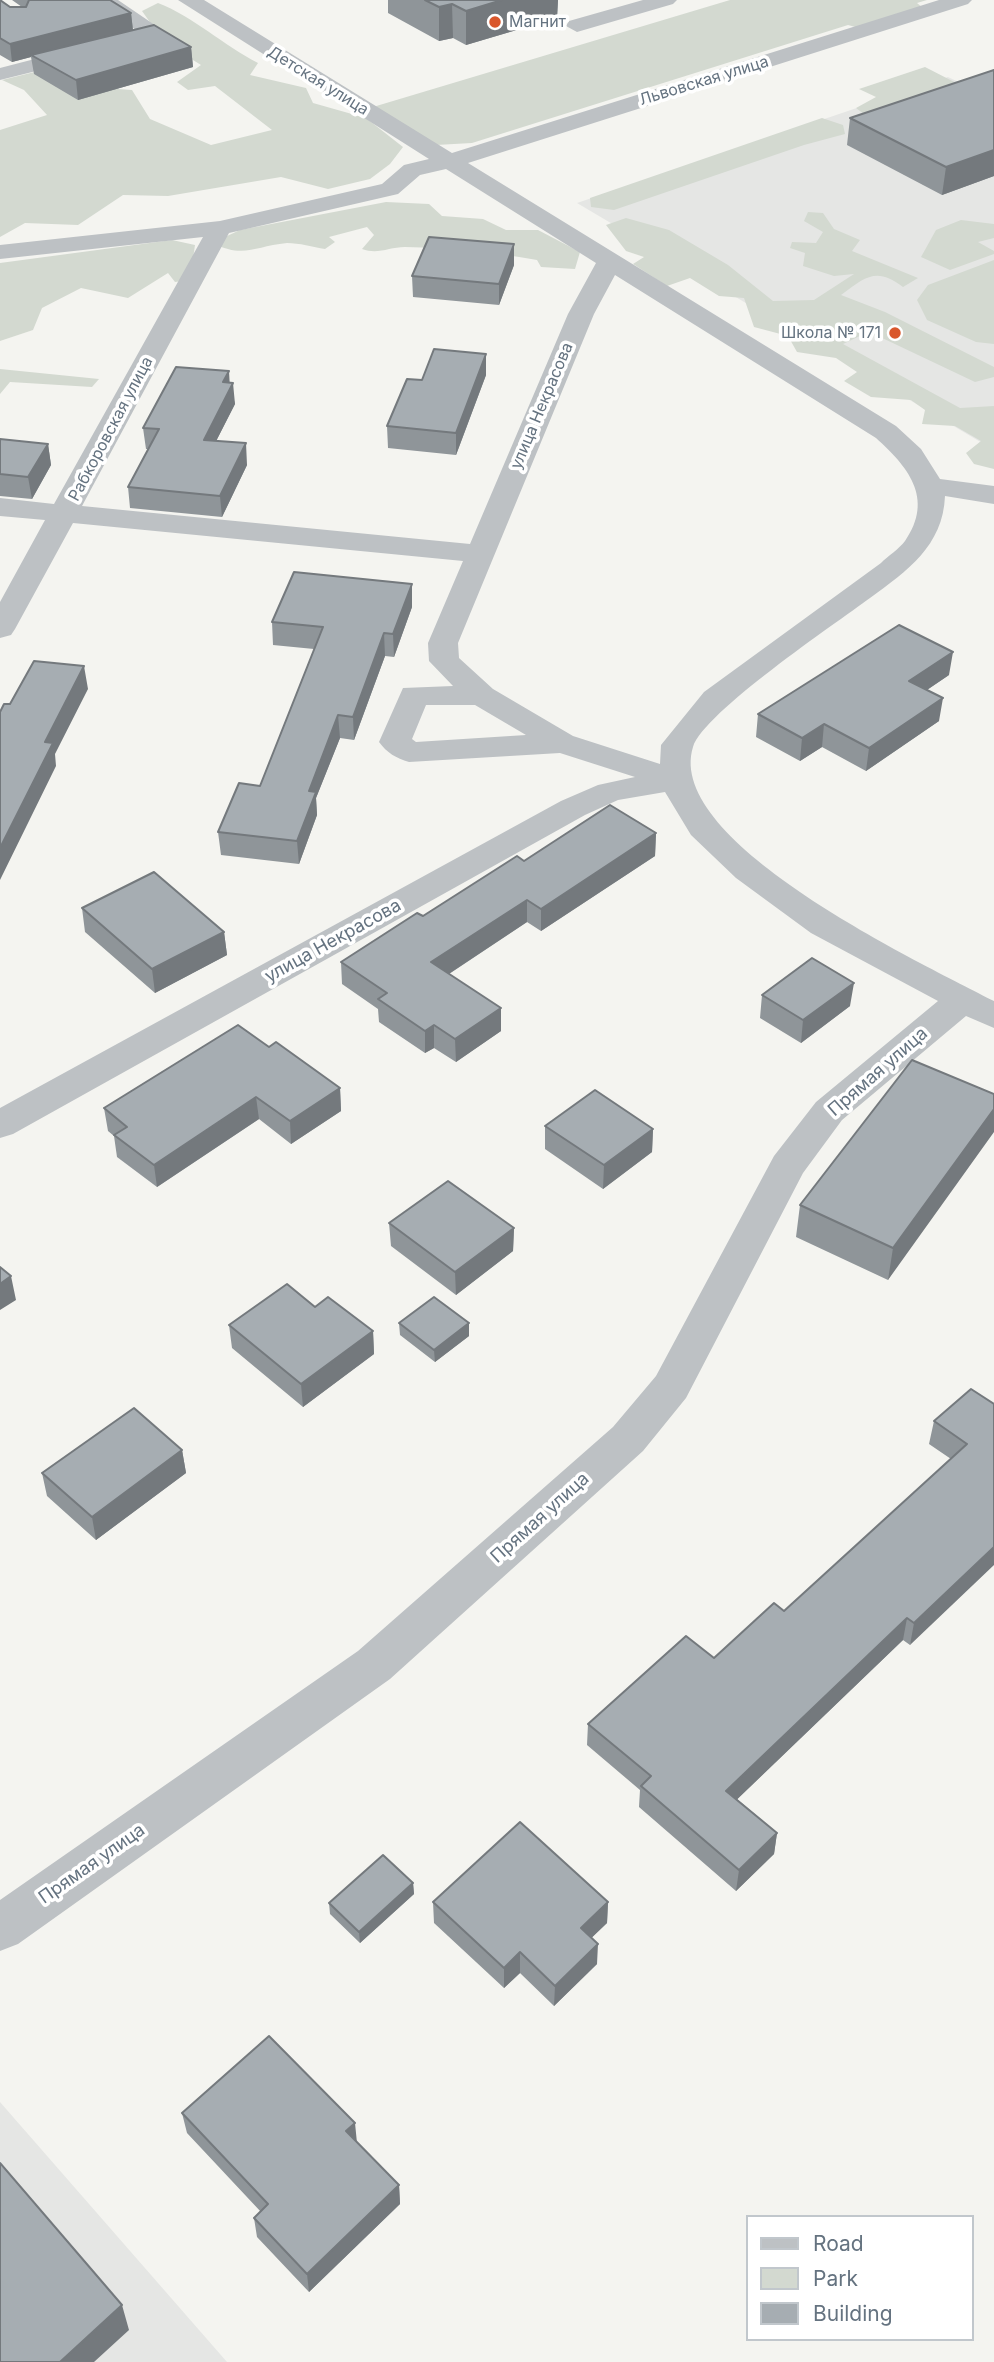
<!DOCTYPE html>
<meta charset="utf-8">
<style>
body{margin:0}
#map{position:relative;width:994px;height:2362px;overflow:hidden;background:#f4f4f0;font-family:Inter,sans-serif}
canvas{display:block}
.legend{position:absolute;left:746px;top:2215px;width:228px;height:126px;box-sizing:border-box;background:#fff;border:2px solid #c1c7cc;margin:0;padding:9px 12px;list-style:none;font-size:21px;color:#657380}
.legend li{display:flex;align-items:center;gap:14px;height:35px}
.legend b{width:35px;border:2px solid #c1c7cc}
</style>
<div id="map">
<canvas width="994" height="2362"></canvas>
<ul class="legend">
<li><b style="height:9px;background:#bdc1c4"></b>Road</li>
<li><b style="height:19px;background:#d3d9d0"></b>Park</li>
<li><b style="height:19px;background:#a6adb2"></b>Building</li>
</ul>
</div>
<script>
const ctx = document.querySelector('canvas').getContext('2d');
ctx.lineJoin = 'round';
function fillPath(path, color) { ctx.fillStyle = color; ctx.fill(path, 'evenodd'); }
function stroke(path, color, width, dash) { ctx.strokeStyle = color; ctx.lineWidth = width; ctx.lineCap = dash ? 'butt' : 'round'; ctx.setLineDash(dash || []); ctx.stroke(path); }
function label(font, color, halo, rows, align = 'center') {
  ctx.font = font + ' Inter,sans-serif'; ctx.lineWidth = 7; ctx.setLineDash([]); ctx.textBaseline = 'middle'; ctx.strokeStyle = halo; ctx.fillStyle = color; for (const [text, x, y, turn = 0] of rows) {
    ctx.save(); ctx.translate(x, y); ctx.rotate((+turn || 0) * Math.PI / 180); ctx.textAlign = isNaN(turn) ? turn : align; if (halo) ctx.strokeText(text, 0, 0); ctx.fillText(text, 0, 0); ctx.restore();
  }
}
fillPath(new Path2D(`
 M948,77L994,99V450L577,203Z
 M0,2102L227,2362H0Z`), '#e5e6e4');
fillPath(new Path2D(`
 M730,0H927L917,3L923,8L859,28L848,25L472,143L436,145L373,107Z
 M158,3C194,17 223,45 258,63L250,75L306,88L313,103L366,118L403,147L390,164L370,179L328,189L281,177L168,196L123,195L78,225L25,223L0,237V130L47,115L24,90L2,80L63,65L90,87L132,90L150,119L211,145L272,130L215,86L188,90L177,82L201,65L164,42L142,11Z
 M925,67L964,87L868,117L856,108L876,97L859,89Z
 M822,118L843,125L845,134L804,145L614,210L591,207L590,198Z
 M386,202L429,204L442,216L483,219L506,230H538L580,252L575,269L541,267L537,260C494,252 449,248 405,247C389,247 378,255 362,249L374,235L367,227L329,237L335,242L325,249C313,247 299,243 287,243C254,246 245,259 212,243L240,230Z
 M808,212L823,213L834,229L860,240L852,251L918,278L903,287C877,267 866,276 841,295L885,312L994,367V377L975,382L878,336L864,334L843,344L960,408L994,406V469L974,464L966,453L981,441L955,426L922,424L925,410L911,400L871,397L844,381L857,372L836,358L797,352L788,336L754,327L744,298L719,296L690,278L667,286L633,264L644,257L626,251L606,225L626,218L669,230L728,265L773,301L814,300L854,274L834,276L803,266L805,253L790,248L792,242L816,243L823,232L804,221Z
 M961,220L994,224V238L978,242L994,251V254L950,270L921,257L936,230Z
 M172,240L195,245L190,280L175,282L168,273L128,298L81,288L42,308L33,330L0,341V263Z
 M994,260V344L976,342L927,320L917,300L928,285Z
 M0,369L99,379L92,387L10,382L0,394Z`), '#d3d9d0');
fillPath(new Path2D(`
 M93,0H118L168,34L165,39L0,80V68L139,32Z
 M178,0H204L452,153L939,0H972L968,4L468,163L896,426L921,449L940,479L994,486V504L945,496C943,546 907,571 870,598C835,624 704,712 693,747C663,843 926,965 994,1001V1028L966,1016L842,1120L803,1173L686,1398L643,1451L390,1679L18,1944L0,1951V1900L358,1651L613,1427L656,1376L774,1156L816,1102L938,1001L811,933L736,878L691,835L665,792L618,800L585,815L13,1134L0,1138V1108L561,801L598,785L635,777L560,753L409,762C396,758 387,753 379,742L403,688L453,686L429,661L428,643L463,561L73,523L15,629L11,635L0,638V602L45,520L0,516V498L54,504L203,237L0,259V245L220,221L382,184L404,165L429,159ZM446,169L596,263L568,314L470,544L82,506L229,233L398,194L420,175ZM615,275L876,438C907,466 935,498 905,541C899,549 888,556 881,563L704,692L661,745L660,764L573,736L493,689L459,658L458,643L594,314ZM426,705H475L526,735L416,742L412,739Z
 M643,0H677L673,4L577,32L566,26L569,21Z`), '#bdc1c4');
fillPath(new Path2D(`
 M0,0L10,7H22L12,0H110L131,13L133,30L191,47L193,67L78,100L34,74L31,57L12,62L0,55Z
 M388,0H558L557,18L466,45L453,38L439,41L388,13Z
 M994,70V176L942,195L847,145L850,118Z
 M514,244V265L499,305L413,297L412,276Z
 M486,354V375L456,455L388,448L387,426L422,380Z
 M229,382L235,404L216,441L247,465L222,517L130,508L128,487L148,449H146L143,428Z
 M0,439L48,444L51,465L32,499L0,496Z
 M412,584V607L394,657L385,656L354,740L340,738L316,798L317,815L299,864L221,855L218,832L260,786L314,649L273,645L272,622Z
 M949,675L927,690L939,721L866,771L822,747L800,761L756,737L758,714Z
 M656,833L655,856L541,931L527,922L449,974L501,1031L456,1062L434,1048L425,1053L379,1022L378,1009L342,984L341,962L524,861Z
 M82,908L224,932L227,955L155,993L85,932Z
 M762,995L850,1006L801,1043L760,1018Z
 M269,1047L340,1088L341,1111L291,1144L259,1119L157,1187L117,1157L114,1136L108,1131L104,1108Z
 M994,1094L888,1280L796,1237L800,1205Z
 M545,1126L653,1129L652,1152L603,1189L545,1149Z
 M389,1223L514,1228L513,1251L456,1295L391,1246Z
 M315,1307L373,1331L374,1354L303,1407L232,1348L229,1325Z
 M399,1323H469V1336L435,1362L400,1335Z
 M994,1404L910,1645L903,1640L737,1799L777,1833L774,1854L736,1891L639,1807L640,1790L587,1745L588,1724L714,1658L784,1611L951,1459L929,1444L934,1421Z
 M182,1450L186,1473L96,1540L47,1496L42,1473Z
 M413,1883L414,1894L360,1943L330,1914L329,1903Z
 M433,1902H608L607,1923L591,1938L597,1964L554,2006L520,1973L504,1988L434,1923Z
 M182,2113L356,2141L399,2185L400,2204L309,2292L257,2237L254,2218L261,2212L187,2133Z`), '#8f9599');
fillPath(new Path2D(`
 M502,0H558L557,18L466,45V11Z
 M452,4L453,38L439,41V7Z
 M131,13L133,31L31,55V57L12,62L10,44Z
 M191,47L193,67L78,100L76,80Z
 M994,150V176L942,195L946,167Z
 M514,244V265L499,305V284Z
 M486,354V375L456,455V433Z
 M229,371L230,389L233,383L235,404L206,461L204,440L223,382Z
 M246,443L247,465L222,517L220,496Z
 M48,444L51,465L32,499L28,477Z
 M412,584V607L394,657L393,634Z
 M384,633L385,656L354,740L353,717Z
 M953,652L949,675L906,704L909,681Z
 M84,666L88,689L55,754L56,766L0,880V848L45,742Z
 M943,698L939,721L866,771L869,748Z
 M338,715L340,738L316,798L317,815L299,864L297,841L309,791Z
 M824,724L822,747L800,761L802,738Z
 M656,833L655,856L541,931V909Z
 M527,900V922L432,985L431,962Z
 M224,932L227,955L155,993L152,969Z
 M854,983L850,1006L801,1043L803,1020Z
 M501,1008V1031L456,1062L455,1039Z
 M434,1025V1048L425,1053V1031Z
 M340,1088L341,1111L291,1144L290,1121Z
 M256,1097L259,1119L157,1187L154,1165Z
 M994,1109V1132L888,1280L893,1248Z
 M653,1129L652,1152L603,1189L604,1165Z
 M514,1228L513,1251L456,1295L455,1272Z
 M11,1276L16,1300L0,1310V1284Z
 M469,1323V1336L435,1362L434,1350Z
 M373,1331L374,1354L303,1407L301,1384Z
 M182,1450L186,1473L96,1540L92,1517Z
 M994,1547V1565L910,1645L914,1623Z
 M907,1618L903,1640L724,1812L726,1791Z
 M777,1833L774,1854L736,1891L739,1870Z
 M413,1883L414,1894L360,1943L359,1932Z
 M608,1902L607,1923L580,1949L581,1928Z
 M598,1944L597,1964L554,2006L555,1986Z
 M520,1952V1973L504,1988V1968Z
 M355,2123L357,2143L346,2131Z
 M399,2185L400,2204L309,2292L307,2274Z
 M122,2305L129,2330L94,2362H60Z`), '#74797d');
const building = new Path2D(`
 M0,0L10,7H26L29,0H110L131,13L10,44L0,38Z
 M425,0H502L466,11L452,4L439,7Z
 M154,25L191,47L76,80L31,55Z
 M994,70V150L946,167L850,118Z
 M429,237L514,244L499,284L412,276Z
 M434,349L486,354L456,433L387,426L407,379L422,380Z
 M176,367L229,371L223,382L233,383L204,440L246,443L220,496L128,487L159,429L143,428Z
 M0,439L48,444L28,477L0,474Z
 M294,572L412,584L393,634L384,633L353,717L338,715L309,791L316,792L297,841L218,832L239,783L260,786L323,627L272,622Z
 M899,625L953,652L909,681L943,698L869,748L824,724L802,738L758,714Z
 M34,661L84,666L45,742L53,743L0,848V712L4,704H10Z
 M610,805L656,833L541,909L527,900L431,962L501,1008L455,1039L434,1025L425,1031L378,999L387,993L341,962L417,913L423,916L517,856L524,861Z
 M154,872L224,932L152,969L82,908Z
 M812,958L854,983L803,1020L762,995Z
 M238,1025L269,1047L276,1042L340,1088L290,1121L256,1097L154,1165L114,1135L127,1127L104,1108Z
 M912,1060L994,1094V1109L893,1248L800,1205Z
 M595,1090L653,1129L604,1165L545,1126Z
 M448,1181L514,1228L455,1272L389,1223Z
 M0,1267L11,1276L0,1284Z
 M287,1284L315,1307L328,1297L373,1331L301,1384L229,1325Z
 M434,1297L469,1323L434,1350L399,1323Z
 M971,1389L994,1404V1547L914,1623L907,1618L726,1791L777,1833L739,1870L641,1786L651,1776L588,1724L686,1636L714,1658L774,1603L784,1611L967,1444L934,1421Z
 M134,1408L182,1450L92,1517L42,1473Z
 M520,1822L608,1902L581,1928L598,1944L555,1986L520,1952L504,1968L433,1902Z
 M383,1855L413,1883L359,1932L329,1903Z
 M269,2036L355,2123L346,2131L399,2185L307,2274L254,2218L268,2204L182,2113Z
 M0,2163L122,2305L60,2362H0Z`);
fillPath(building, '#a6adb2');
stroke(building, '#74797d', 2);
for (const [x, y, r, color] of [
 [495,22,7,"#d9572c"],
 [895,333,7,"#d9572c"]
]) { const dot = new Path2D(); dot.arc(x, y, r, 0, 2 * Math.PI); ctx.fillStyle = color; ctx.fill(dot); stroke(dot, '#fff', 2.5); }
label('16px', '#657380', '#fff', [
 ["Магнит",509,22],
 ["Школа № 171",881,333,"right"]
], 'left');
label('16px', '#657380', '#fff', [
 ["Детская улица",318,81,32],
 ["Львовская улица",704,81,-17],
 ["улица Некрасова",542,406,-67],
 ["Рабкоровская улица",111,429,-62]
]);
label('18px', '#657380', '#fff', [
 ["улица Некрасова",333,941,-29],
 ["Прямая улица",878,1072,-41],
 ["Прямая улица",540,1518,-42],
 ["Прямая улица",92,1864,-35]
]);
</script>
